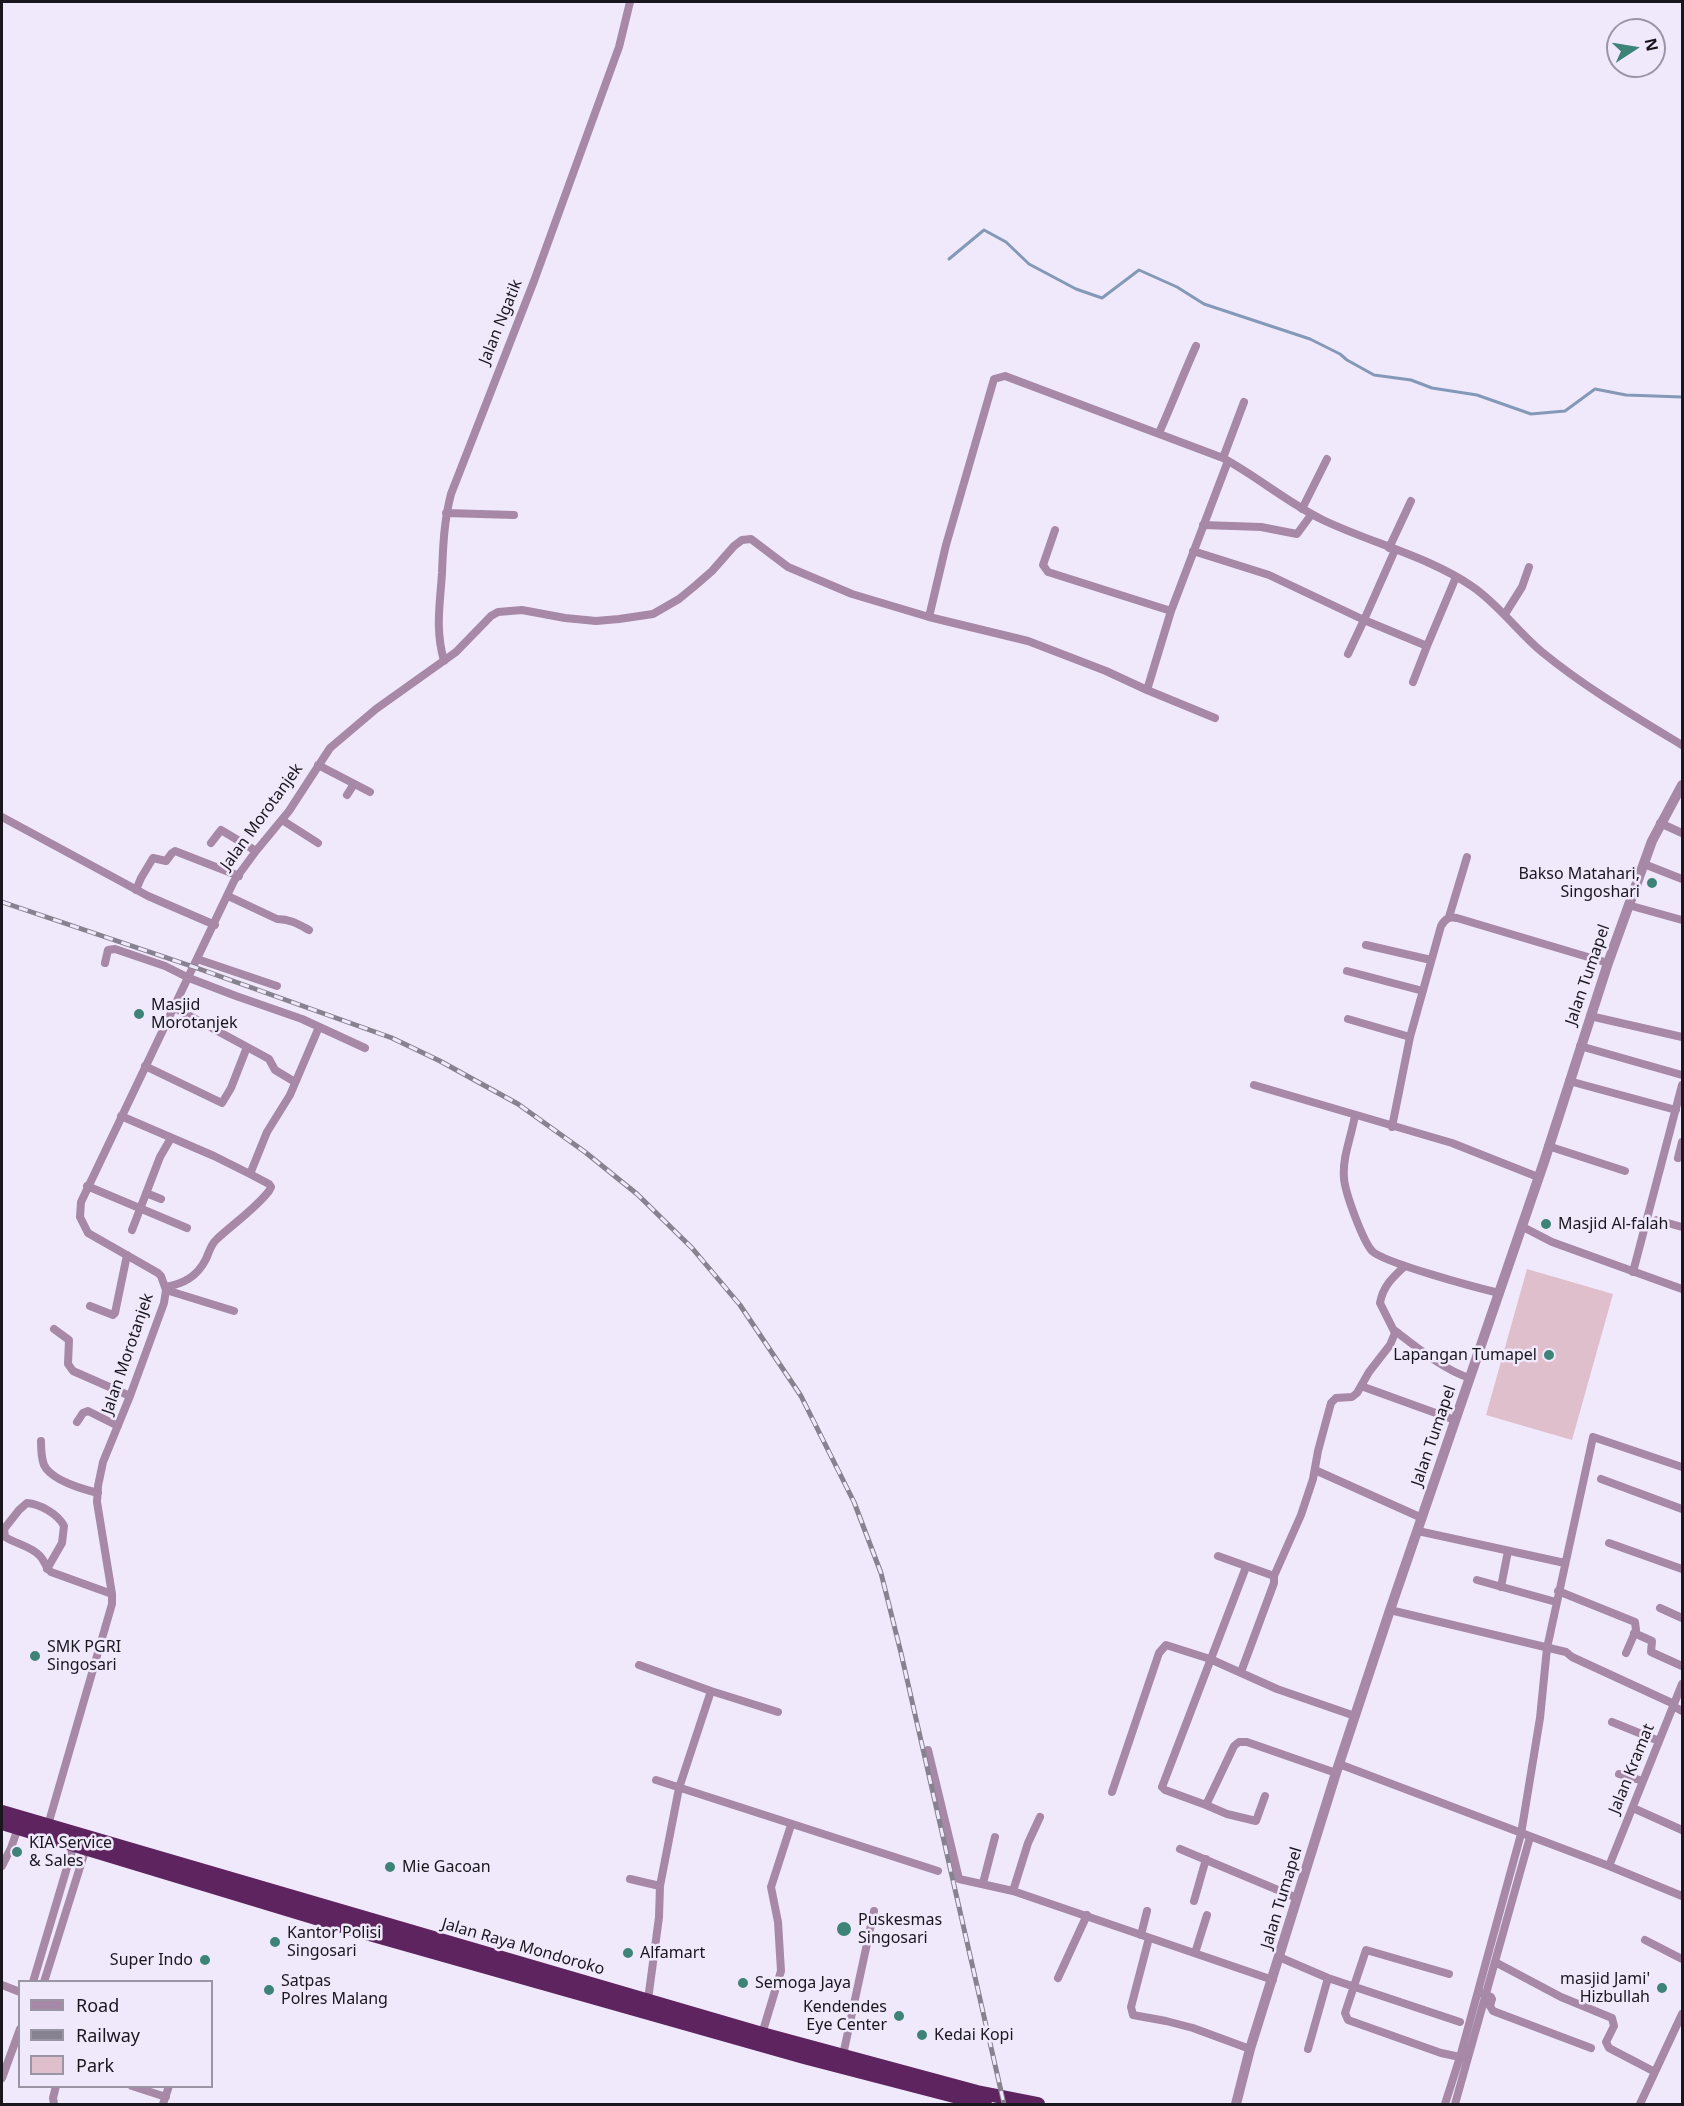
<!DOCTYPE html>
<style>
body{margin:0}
#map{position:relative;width:1684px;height:2106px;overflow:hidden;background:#f0e9fc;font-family:"Noto Sans",sans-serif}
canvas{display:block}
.frame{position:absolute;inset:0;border:3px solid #19161e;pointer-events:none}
.legend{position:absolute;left:18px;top:1980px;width:195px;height:108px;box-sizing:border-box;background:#f0e9fc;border:2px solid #9a95a3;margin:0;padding:8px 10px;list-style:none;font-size:18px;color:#19161e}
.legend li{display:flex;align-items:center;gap:12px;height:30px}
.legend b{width:30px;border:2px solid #9a95a3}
.north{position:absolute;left:1606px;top:18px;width:60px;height:60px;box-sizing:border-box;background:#f0e9fc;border:2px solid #9a95a3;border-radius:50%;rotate:78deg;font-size:16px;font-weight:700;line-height:24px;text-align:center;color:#19161e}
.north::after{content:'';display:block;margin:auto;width:21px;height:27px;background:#3e8378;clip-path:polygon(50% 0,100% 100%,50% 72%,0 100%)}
</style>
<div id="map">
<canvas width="1684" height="2106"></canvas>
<div class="frame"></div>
<ul class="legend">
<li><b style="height:8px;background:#a788a7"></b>Road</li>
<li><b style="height:8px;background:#87828f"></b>Railway</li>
<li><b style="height:16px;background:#e0bfcd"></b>Park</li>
</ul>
<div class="north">N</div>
</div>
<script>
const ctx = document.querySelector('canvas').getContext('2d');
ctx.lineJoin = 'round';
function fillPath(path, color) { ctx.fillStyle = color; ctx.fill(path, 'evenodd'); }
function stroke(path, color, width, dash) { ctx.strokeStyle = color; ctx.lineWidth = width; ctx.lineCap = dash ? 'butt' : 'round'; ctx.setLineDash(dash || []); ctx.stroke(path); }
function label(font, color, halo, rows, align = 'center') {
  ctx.font = font + ' "Noto Sans",sans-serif'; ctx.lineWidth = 5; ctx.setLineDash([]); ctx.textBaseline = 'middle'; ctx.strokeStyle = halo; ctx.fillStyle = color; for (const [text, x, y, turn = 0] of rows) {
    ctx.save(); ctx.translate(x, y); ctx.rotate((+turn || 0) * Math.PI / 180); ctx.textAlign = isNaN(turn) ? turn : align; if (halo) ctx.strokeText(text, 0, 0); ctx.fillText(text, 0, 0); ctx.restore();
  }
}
fillPath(new Path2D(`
 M1527,1269L1613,1294L1572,1440L1486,1415Z`), '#e0bfcd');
stroke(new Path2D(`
 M949,259L984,230L1006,242L1029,264L1076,289L1102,298L1139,270L1177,287L1204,304L1310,339L1340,354L1347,360L1374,375L1411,380L1432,388L1477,395L1531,414L1565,411L1595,389L1626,395L1682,397`), '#8399b7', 3);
stroke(new Path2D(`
 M1159,433C1172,404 1183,375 1196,346
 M1223,458L1244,402
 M1302,509L1327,459
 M446,513L514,515
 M1203,525L1261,527L1297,534L1311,515
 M1055,530L1043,565L1048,572L1171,611
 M1389,548L1411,501
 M1193,551L1269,575L1364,620L1395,550
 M1505,614L1522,587L1529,567
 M929,617L946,545L994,379L1005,376L1223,458C1258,477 1288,503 1323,520C1371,543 1430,557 1473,587C1499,605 1518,632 1542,652C1586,688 1634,716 1682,745
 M1427,646L1456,577
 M1348,654L1364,620L1427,646L1413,682
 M444,661C435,629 440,605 442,573C443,546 444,521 451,494L534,281L619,47L630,2
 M1147,690L1215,718
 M318,765L370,792
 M347,795L354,784
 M2,817L148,896L215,925
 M282,820L318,843
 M1660,823L1682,833
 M211,843L221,830L256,851
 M1644,864L1682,879
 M136,890L141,878L153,858L166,861L172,853L175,851L239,876
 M228,896L277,919C290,919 298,924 309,930
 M1628,905L1682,920
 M1449,917L1467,857
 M1366,945L1431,960
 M197,959L277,986
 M105,963L108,950L115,949L165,966L189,978L236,996L302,1019L365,1048
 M1347,971L1423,991
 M175,1008L260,1054L269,1059L275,1070L295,1082
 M1590,1016L1682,1037
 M1348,1019L1410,1037
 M1580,1046L1682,1075
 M145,1066L222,1103L231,1088L247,1047
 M1569,1081L1676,1110
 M1254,1085L1452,1143L1538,1177
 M1355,1115C1352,1135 1342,1157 1344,1178C1345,1193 1363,1241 1372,1251C1384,1263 1478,1288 1499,1293
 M121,1116L214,1156L250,1174
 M1392,1127L1410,1037L1441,926C1445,919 1449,916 1457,918L1608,963
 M1548,1146L1625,1171
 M1678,1158L1682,1142
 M87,1186L187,1228
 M146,1193L161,1199
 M1657,1220L1682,1227
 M1521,1226L1552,1242L1682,1289
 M132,1230L160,1157L171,1138
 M1633,1272L1682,1085
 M165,1287C183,1284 197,1277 206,1259C209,1252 211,1244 217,1239C234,1223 254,1210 269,1191L271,1187L269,1184L250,1174L267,1132L290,1095L319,1027
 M166,1290L234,1311
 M90,1306L113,1315L115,1313L127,1255
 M54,1329L69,1340L68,1364L73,1371L130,1396
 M1394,1330C1415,1346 1445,1371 1470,1378
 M1361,1386L1455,1420
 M77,1422L83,1413L88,1411L118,1426
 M41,1441C41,1449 41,1457 44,1465C51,1480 82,1489 98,1493
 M1315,1470L1422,1518
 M1601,1479L1682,1509
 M1418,1531L1565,1563
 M1609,1543L1682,1569
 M1218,1556L1274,1576
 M1246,1567L1162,1787L1165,1790L1206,1805L1234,1746L1239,1742H1247L1336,1773
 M47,1569L62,1543L64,1526C58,1514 40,1504 27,1503L19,1510L4,1529L5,1537C16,1544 31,1546 40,1556C45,1561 45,1567 51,1572L112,1594
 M1477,1580L1556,1602
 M1501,1587L1508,1551
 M1558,1591L1635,1622L1636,1630L1626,1653
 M1660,1608L1682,1618
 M1390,1610L1566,1652L1572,1657L1674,1704
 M1634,1633L1652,1641L1651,1652L1682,1666
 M639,1665L711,1691L679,1788L660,1886L659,1917L648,2000
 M1241,1672L1274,1583V1576L1301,1515L1313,1479L1318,1451L1331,1403L1336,1398L1352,1397L1357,1393L1369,1372L1390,1345L1395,1333L1380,1303C1383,1286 1393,1277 1405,1266
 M711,1691L778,1712
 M1673,1706L1682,1711
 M1612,1722L1659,1741
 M928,1750L959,1879L1013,1891L1273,1980
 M1339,1764L1609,1866L1682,1896
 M1619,1774L1643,1781
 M656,1780L938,1871
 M1112,1792L1159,1653L1166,1645L1210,1659L1277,1689L1355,1716
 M1206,1805L1227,1814L1256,1821L1265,1796
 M1633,1808L1682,1830
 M48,1825L112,1604V1594L97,1502L98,1486L103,1462L130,1396L164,1303L166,1290L161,1276L158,1273L88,1233L80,1217L81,1202L234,881L256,851L289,811L330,748L376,709L456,652L491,616L498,612L522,610L565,618L596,621L619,619L653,614L679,599L696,585L712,571L734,546L742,540L751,539L788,567L852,594L929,617L1028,641L1106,671L1147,690L1171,611L1228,461
 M1180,1849L1297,1898
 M2,1866L11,1848L18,1828
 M1609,1866L1682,1684
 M630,1879L660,1886
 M983,1883L995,1837
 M1013,1891L1028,1843L1040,1817
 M1194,1901L1206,1859
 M1141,1935L1147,1911
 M1149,1938L1131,2007L1133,2015L1166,2021L1193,2028L1250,2049
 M1645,1940L1682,1959
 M1195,1953L1207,1915
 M1279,1957L1328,1978L1460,2022
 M1495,1962L1561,1997L1612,2018L1614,2026L1606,2042L1609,2048L1655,2072
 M1449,1974L1366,1950L1345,2013L1348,2020L1441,2053L1460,2057
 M1058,1978L1087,1915
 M33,1982L74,1844
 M44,1982L86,1848
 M2,1985L20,1992
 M1481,1993L1491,1997L1492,1999L1490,2006L1493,2011L1591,2048
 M762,2034L781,1971L778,1922L771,1887L791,1825
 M1308,2049L1328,1978
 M843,2055L874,1911
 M2,2078L20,2029
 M132,2086L166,2097
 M54,2104L53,2098L56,2086
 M163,2104L169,2086
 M1445,2104L1460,2057L1521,1834L1540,1718L1547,1648L1593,1437L1682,1467
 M1455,2104L1530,1837
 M1640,2104L1682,2014`), '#a788a7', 8);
stroke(new Path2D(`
 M1236,2104L1250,2049L1336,1773L1390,1610L1544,1162L1608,963L1652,841L1682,785`), '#a788a7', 10);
stroke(new Path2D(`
 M2,1812L762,2034L977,2092L1038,2104
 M2,1823L359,1931L804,2057L985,2104`), '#5e2460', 14);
const rail = new Path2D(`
 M2,902L194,967L392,1038L440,1061L518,1104L585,1152L637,1194L692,1248L740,1305L801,1396L854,1502L881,1573L901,1653L1004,2104`);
stroke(rail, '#87828f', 5);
stroke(rail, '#f0e9fc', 3, [9]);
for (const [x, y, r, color] of [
 [1652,883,6,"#3e8378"],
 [139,1014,6,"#3e8378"],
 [1546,1224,6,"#3e8378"],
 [1549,1355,6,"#3e8378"],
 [35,1656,6,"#3e8378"],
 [17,1852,6,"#3e8378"],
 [390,1867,6,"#3e8378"],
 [844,1929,8,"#3e8378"],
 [275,1942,6,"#3e8378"],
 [628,1953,6,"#3e8378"],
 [205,1960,6,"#3e8378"],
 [743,1983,6,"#3e8378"],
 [1662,1988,6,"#3e8378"],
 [269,1990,6,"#3e8378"],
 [899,2016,6,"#3e8378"],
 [922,2035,6,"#3e8378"]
]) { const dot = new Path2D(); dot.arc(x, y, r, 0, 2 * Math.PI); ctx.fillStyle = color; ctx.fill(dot); stroke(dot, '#f0e9fc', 2); }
label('16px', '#19161e', '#f0e9fc', [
 ["Jalan Ngatik",501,322,-68],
 ["Jalan Morotanjek",262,817,-54],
 ["Jalan Tumapel",1588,975,-71],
 ["Jalan Morotanjek",128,1354,-71],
 ["Jalan Tumapel",1434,1436,-71],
 ["Jalan Kramat",1632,1769,-68],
 ["Jalan Tumapel",1282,1898,-73],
 ["Jalan Raya Mondoroko",523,1947,16]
]);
label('16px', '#19161e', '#f0e9fc', [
 ["Bakso Matahari,",1640,874,"right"],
 ["Singoshari",1640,892,"right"],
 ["Masjid",151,1005],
 ["Morotanjek",151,1023],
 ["Masjid Al-falah",1558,1224],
 ["Lapangan Tumapel",1537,1355,"right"],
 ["SMK PGRI",47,1647],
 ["Singosari",47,1665],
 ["KIA Service",29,1843],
 ["& Sales",29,1861],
 ["Mie Gacoan",402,1867],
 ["Puskesmas",858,1920],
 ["Singosari",858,1938],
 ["Kantor Polisi",287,1933],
 ["Singosari",287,1951],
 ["Alfamart",640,1953],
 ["Super Indo",193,1960,"right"],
 ["masjid Jami'",1650,1979,"right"],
 ["Hizbullah",1650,1997,"right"],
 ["Satpas",281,1981],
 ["Polres Malang",281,1999],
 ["Semoga Jaya",755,1983],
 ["Kendendes",887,2007,"right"],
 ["Eye Center",887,2025,"right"],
 ["Kedai Kopi",934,2035]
], 'left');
</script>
